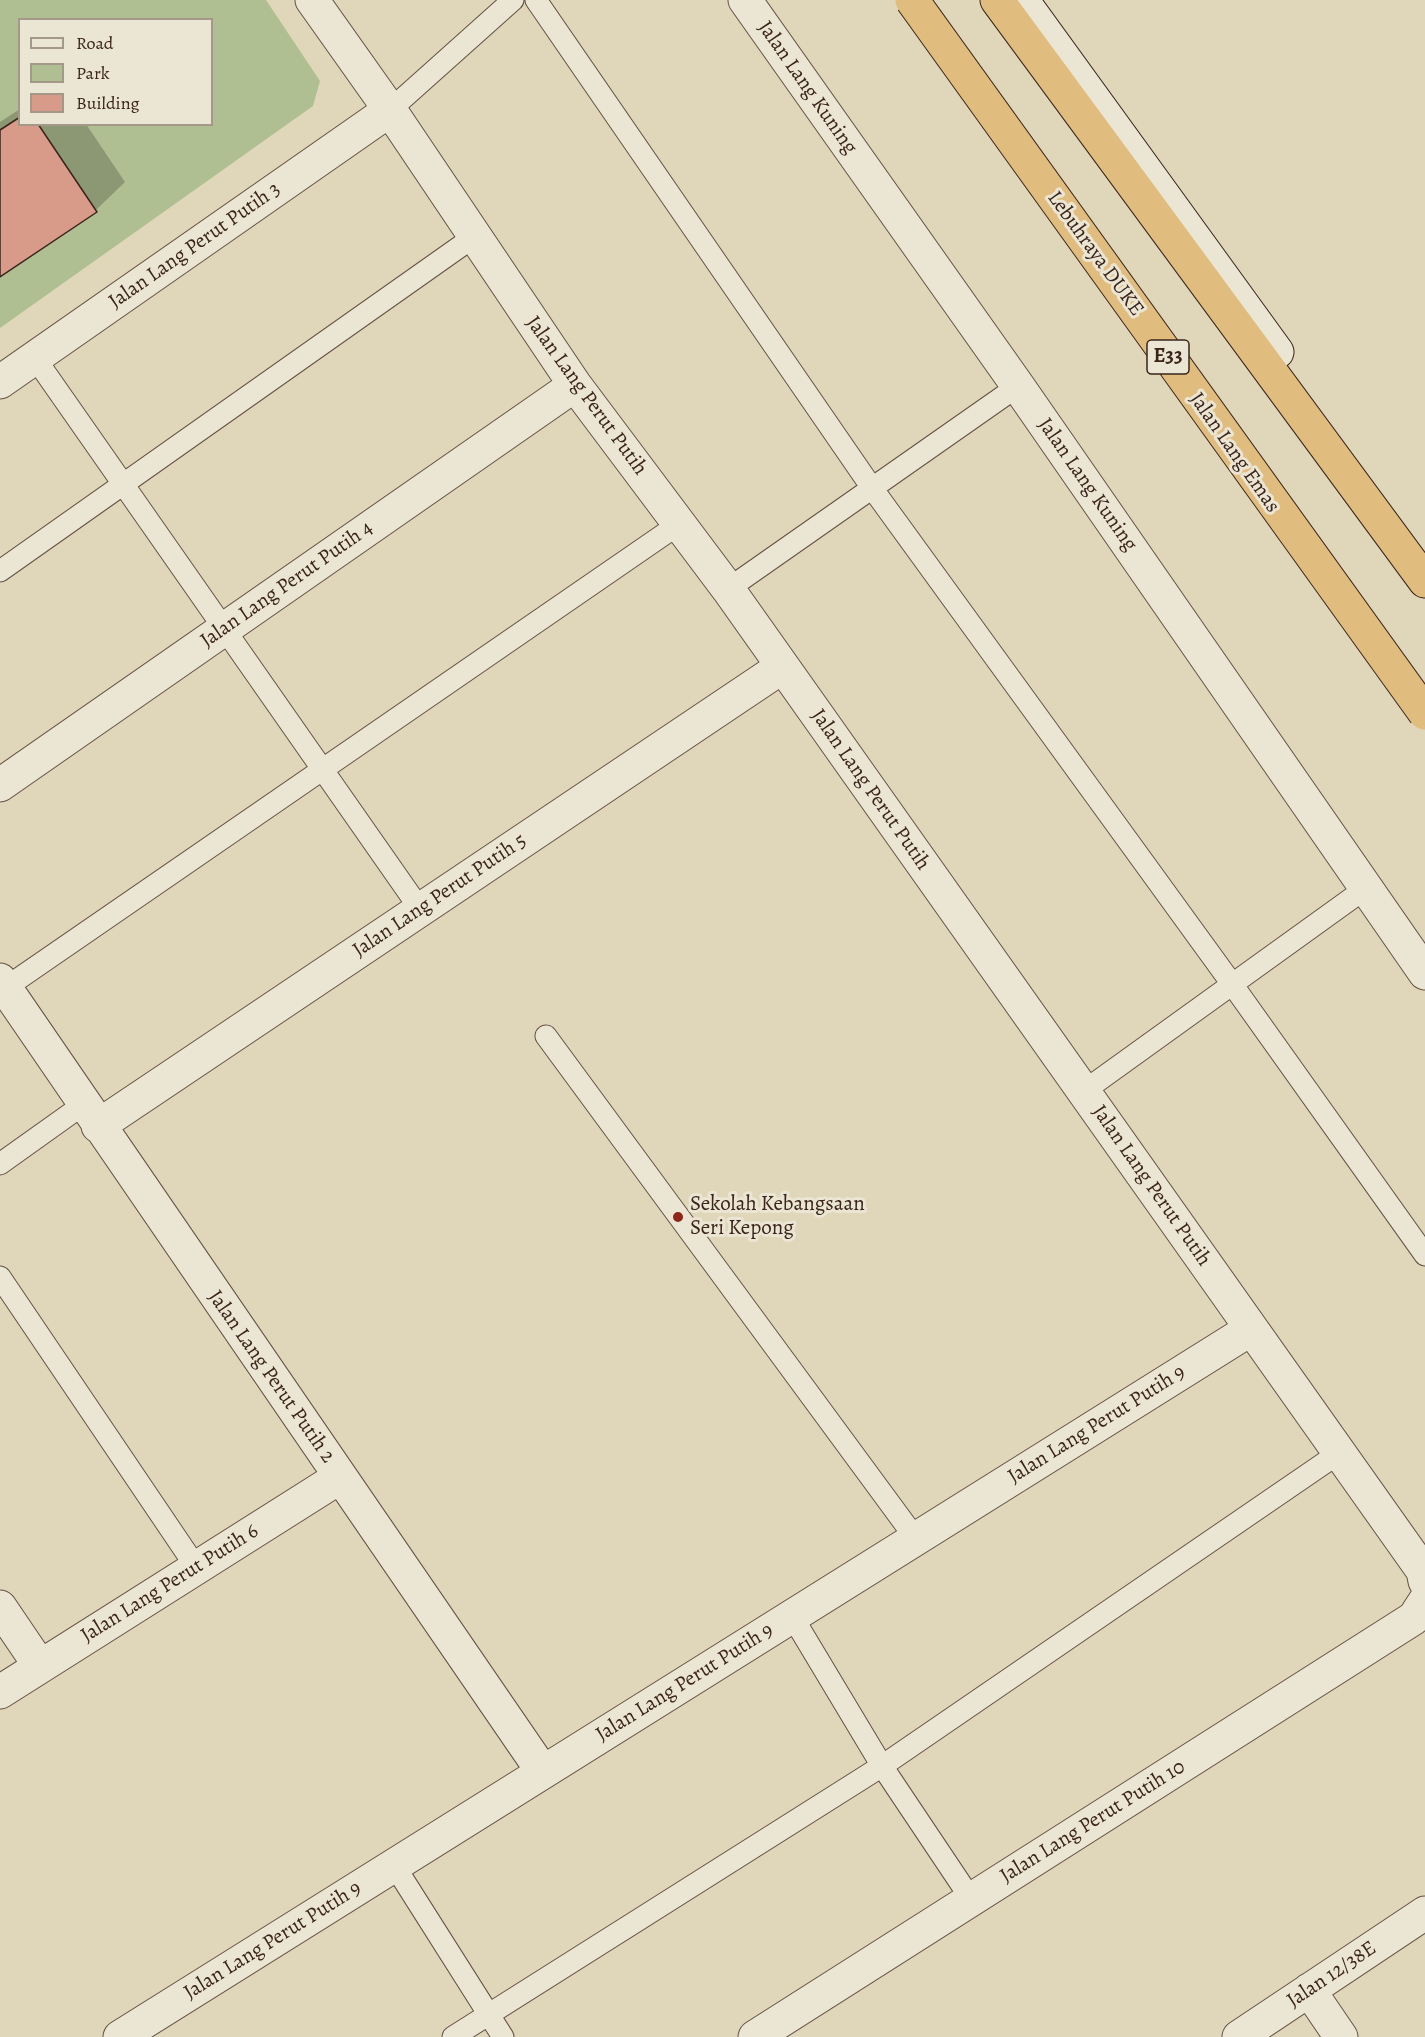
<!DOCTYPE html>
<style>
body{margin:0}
#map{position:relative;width:1425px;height:2037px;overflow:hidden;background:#e0d7bb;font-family:Alegreya,serif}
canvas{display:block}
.legend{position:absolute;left:18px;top:18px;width:195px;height:108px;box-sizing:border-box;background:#ebe5d3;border:2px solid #a49889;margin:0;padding:8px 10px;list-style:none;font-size:18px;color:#3a241b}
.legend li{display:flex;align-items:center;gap:12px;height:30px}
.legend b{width:30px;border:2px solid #a49889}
</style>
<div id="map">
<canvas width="1425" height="2037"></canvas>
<ul class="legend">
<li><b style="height:8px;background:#ebe5d3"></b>Road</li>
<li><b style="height:16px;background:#b0bf92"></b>Park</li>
<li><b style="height:16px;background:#d89b8a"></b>Building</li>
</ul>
</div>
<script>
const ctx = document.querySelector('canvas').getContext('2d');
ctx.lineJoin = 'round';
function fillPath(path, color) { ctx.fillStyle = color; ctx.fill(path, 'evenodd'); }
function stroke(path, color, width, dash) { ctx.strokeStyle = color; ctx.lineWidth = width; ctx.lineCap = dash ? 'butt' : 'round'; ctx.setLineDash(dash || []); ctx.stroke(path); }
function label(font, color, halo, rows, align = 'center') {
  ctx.font = font + ' Alegreya,serif'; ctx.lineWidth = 6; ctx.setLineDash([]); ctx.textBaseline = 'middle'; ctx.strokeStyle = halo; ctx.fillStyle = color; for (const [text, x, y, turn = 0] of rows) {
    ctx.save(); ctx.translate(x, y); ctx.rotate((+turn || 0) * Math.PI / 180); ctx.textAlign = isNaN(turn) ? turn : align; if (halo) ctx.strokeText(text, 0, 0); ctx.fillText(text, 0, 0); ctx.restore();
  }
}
fillPath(new Path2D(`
 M0,0H266L320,81L313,106L0,328ZM20,20H212V124H20Z`), '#b0bf92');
fillPath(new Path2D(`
 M20,109V124H86L125,182L96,210L0,275V122Z`), '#0003');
const building = new Path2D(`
 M20,117V124H38L97,212L0,277V130Z`);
fillPath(building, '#d89b8a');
stroke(building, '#3a241b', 1.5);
const lane = new Path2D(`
 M536,0L872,488L1232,984L1425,1255
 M390,110L513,0
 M35,358L420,909
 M0,571L475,236
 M728,589L1018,386
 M5,988L679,524
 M546,1036L916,1539
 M1084,1091L1366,888
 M0,1164L84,1104
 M0,1277L196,1567
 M792,1616L882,1766L971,1899
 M394,1865L503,2037
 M453,2037L882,1766L1339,1453`);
const street = new Path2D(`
 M312,0L390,110L575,385L728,589L1423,1571L1425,1581
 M745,0L1018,386L1425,973
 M0,382L390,110
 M0,785L575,385
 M0,980L543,1772
 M98,1126L782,667
 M0,1607L40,1666
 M0,1692L340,1477
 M1309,1990L1341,2037
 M120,2037L1251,1329
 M755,2037L1414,1618L1425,1601
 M1239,2037L1425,1913`);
const secondary = new Path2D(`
 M1022,0L1277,352`);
const highway = new Path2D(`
 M997,0L1425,581`);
stroke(lane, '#645143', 23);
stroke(street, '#645143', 35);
stroke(secondary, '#3a241b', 35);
stroke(highway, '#3a241b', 35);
stroke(lane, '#ebe5d3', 21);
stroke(street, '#ebe5d3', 33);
stroke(secondary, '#ebe5d3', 33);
stroke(highway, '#e0bc7e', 33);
const highwayBridge = new Path2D(`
 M912,0L1425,713`);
stroke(highwayBridge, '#3a241b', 35, []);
stroke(highwayBridge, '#e0bc7e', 33);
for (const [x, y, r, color] of [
 [678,1217,6,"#8f2418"]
]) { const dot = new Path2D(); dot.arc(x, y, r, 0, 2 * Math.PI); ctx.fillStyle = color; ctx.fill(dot); stroke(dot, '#ebe5d3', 2); }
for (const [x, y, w] of [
 [1168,357,42]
]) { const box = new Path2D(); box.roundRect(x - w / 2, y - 17, w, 34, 4.5); ctx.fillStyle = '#ebe5d3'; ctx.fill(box); stroke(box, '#3a241b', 1.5); }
label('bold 20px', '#3a241b', null, [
 ["E33",1168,357]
]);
label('21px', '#3a241b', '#ebe5d3', [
 ["Jalan Lang Kuning",807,88,55],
 ["Jalan Lang Perut Putih 3",195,246,-35],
 ["Lebuhraya DUKE",1095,254,54],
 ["Jalan Lang Perut Putih",586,396,54],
 ["Jalan Lang Emas",1234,453,55],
 ["Jalan Lang Kuning",1087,485,55],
 ["Jalan Lang Perut Putih 4",287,585,-35],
 ["Jalan Lang Perut Putih",870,790,55],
 ["Jalan Lang Perut Putih 5",440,896,-34],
 ["Jalan Lang Perut Putih",1151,1186,55],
 ["Jalan Lang Perut Putih 2",271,1377,55],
 ["Jalan Lang Perut Putih 9",1097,1425,-32],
 ["Jalan Lang Perut Putih 6",170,1584,-32],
 ["Jalan Lang Perut Putih 9",685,1683,-32],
 ["Jalan Lang Perut Putih 10",1093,1822,-32],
 ["Jalan Lang Perut Putih 9",273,1941,-32],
 ["Jalan 12/38E",1332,1975,-34]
]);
label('21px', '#3a241b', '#ebe5d3', [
 ["Sekolah Kebangsaan",690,1205],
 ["Seri Kepong",690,1229]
], 'left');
</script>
